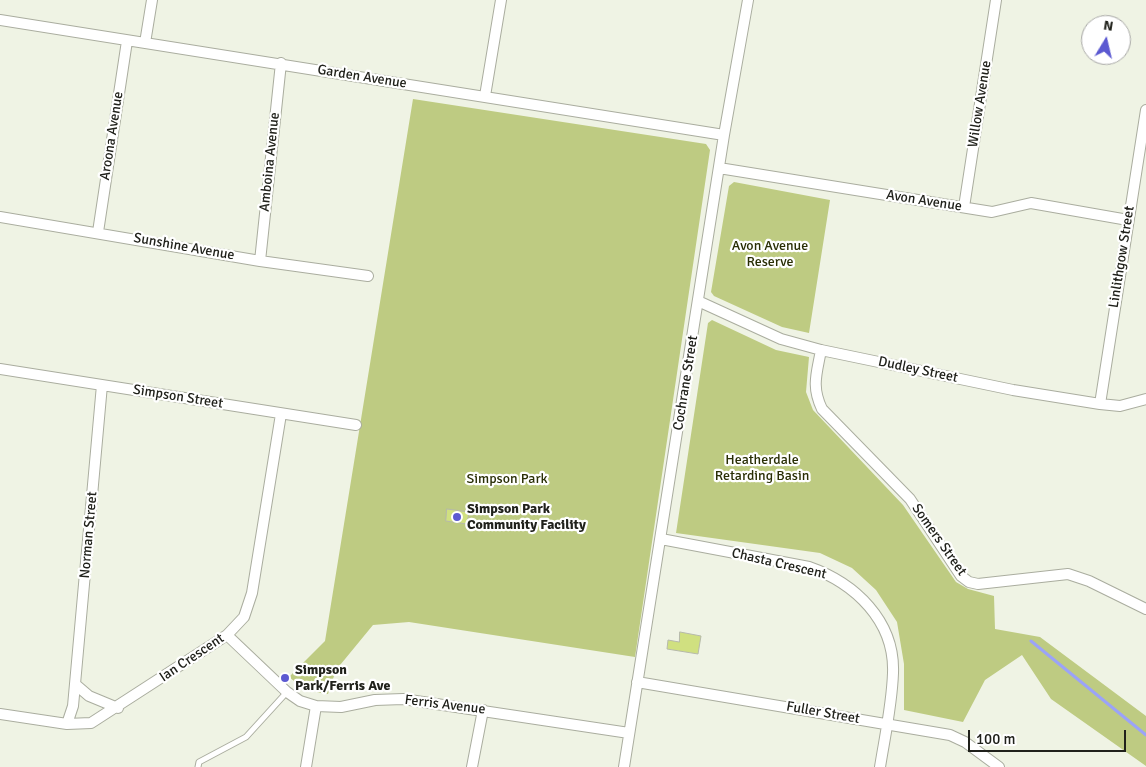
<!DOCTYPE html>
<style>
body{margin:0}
#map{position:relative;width:1146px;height:767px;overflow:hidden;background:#eff3e4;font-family:Signika,sans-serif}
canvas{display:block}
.north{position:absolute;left:1081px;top:15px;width:50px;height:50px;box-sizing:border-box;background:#fff;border:1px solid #a6a6a4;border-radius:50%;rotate:9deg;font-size:14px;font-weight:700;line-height:20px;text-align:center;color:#20211b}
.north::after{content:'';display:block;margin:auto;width:18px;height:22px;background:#5b59d1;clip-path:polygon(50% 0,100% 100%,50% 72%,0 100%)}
.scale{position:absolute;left:968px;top:730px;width:158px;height:22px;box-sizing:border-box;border:2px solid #20211b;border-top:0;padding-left:6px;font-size:15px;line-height:18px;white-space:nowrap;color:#20211b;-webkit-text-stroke:4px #fff;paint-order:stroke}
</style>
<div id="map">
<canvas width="1146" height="767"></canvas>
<div class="north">N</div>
<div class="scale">100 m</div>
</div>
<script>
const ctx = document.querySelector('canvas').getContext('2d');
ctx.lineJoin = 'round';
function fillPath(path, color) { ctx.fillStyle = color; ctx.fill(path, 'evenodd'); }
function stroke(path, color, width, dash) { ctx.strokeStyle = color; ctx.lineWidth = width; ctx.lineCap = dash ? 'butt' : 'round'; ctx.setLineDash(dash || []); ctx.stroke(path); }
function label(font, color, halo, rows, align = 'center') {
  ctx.font = font + ' Signika,sans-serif'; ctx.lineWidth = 4.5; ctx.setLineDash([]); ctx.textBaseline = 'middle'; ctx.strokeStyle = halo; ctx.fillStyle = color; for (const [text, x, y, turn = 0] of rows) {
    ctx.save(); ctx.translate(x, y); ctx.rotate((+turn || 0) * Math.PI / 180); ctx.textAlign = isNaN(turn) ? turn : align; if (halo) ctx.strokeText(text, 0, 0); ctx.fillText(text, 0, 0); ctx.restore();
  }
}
fillPath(new Path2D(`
 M413,99L706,144L710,150L635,657L409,622L373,625L336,670L328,694C311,692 302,688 289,677L325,641Z
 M734,182L830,200L809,333L782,327L714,296L711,292L729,186Z
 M712,320L776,350L809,357L806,392L813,410L903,505L956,582L968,589L994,596L995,629L1040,637L1146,716V766L1051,699L1022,655L985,680L963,722L904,710V664L897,622L876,590L852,568L820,553L676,533L708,323Z`), '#becb82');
stroke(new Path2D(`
 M1031,641L1146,735`), '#9ba3f8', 3);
const building = new Path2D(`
 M447,509L469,512L467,524L446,521Z
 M680,632L701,636L698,654L667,649L668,640L679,642Z`);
fillPath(building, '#d0e080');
stroke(building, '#b6b9ab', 1);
const lane = new Path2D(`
 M198,767L199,762L246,737L287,692`);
const street = new Path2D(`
 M0,20L724,135
 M145,43L152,0
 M485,96L501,0
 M719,168L992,212L1031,203L1128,220
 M964,207L996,0
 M0,217L260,261L368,276
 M98,232L127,41
 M260,261L281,63
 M698,301L781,339L821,350L1013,390L1100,404L1120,406L1146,399
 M821,350C817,373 811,386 822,409L910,499L961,576L969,582L978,584L1068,574L1089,581L1146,609
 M0,369L356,425
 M1100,404L1146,110
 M661,539L809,567C855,583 895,621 893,673C892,704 885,736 880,767
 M227,635L287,692L300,701L316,706L341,707L375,700L403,699L629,733
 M637,682L950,735L965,742L999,767
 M75,684L89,696L118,708
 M0,714L67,724L91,723L227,635L244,617L252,593L281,414
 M67,724L73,706L102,385
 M306,767L316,706
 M472,767L483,710
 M624,767L724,135L748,0`);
stroke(lane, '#aaad9f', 7);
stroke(street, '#aaad9f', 12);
stroke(lane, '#fff', 5);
stroke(street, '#fff', 10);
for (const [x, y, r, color] of [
 [457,517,5,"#5b59d1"],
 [285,678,5,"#5b59d1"]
]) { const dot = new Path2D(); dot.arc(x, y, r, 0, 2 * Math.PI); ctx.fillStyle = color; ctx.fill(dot); stroke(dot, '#fff', 2); }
label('14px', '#20211b', '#fff', [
 ["Garden Avenue",362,77,9],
 ["Willow Avenue",980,104,-81],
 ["Aroona Avenue",112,136,-81],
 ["Amboina Avenue",270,162,-84],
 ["Avon Avenue",924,201,9],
 ["Sunshine Avenue",184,247,10],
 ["Linlithgow Street",1122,257,-81],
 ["Dudley Street",918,370,12],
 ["Cochrane Street",686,383,-81],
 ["Simpson Street",178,397,9],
 ["Norman Street",89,535,-85],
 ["Somers Street",939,540,55],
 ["Chasta Crescent",779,564,13],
 ["Ian Crescent",192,658,-34],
 ["Ferris Avenue",445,705,7],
 ["Fuller Street",823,713,10]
]);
label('14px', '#292e05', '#fff', [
 ["Avon Avenue",770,246],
 ["Reserve",770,262],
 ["Heatherdale",762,460],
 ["Retarding Basin",762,476],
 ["Simpson Park",507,479]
]);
label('bold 14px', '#20211b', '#fff', [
 ["Simpson Park",467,509],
 ["Community Facility",467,525],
 ["Simpson",295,670],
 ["Park/Ferris Ave",295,686]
], 'left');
</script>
